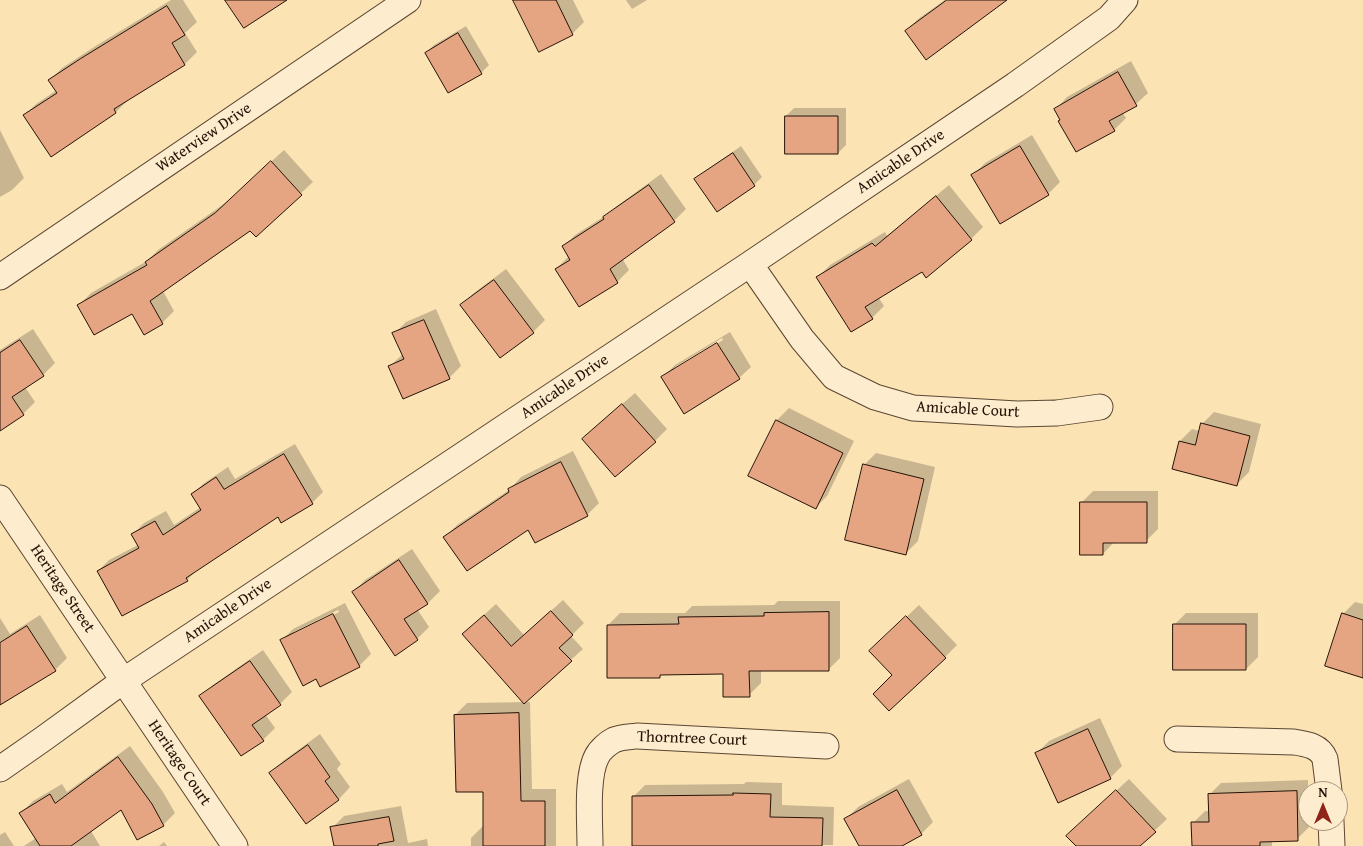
<!DOCTYPE html>
<style>
body{margin:0}
#map{position:relative;width:1363px;height:846px;overflow:hidden;background:#fce3b4;font-family:"Gentium Book Plus",serif}
canvas{display:block}
.north{position:absolute;left:1298px;top:781px;width:50px;height:50px;box-sizing:border-box;background:#fdedce;border:1px solid #a7957e;border-radius:50%;rotate:0deg;font-size:14px;font-weight:700;line-height:20px;text-align:center;color:#251207}
.north::after{content:'';display:block;margin:auto;width:18px;height:22px;background:#8f2418;clip-path:polygon(50% 0,100% 100%,50% 72%,0 100%)}
</style>
<div id="map">
<canvas width="1363" height="846"></canvas>
<div class="north">N</div>
</div>
<script>
const ctx = document.querySelector('canvas').getContext('2d');
ctx.lineJoin = 'round';
function fillPath(path, color) { ctx.fillStyle = color; ctx.fill(path, 'evenodd'); }
function stroke(path, color, width, dash) { ctx.strokeStyle = color; ctx.lineWidth = width; ctx.lineCap = dash ? 'butt' : 'round'; ctx.setLineDash(dash || []); ctx.stroke(path); }
function label(font, color, halo, rows, align = 'center') {
  ctx.font = font + ' "Gentium Book Plus",serif'; ctx.lineWidth = 5; ctx.setLineDash([]); ctx.textBaseline = 'middle'; ctx.strokeStyle = halo; ctx.fillStyle = color; for (const [text, x, y, turn = 0] of rows) {
    ctx.save(); ctx.translate(x, y); ctx.rotate((+turn || 0) * Math.PI / 180); ctx.textAlign = isNaN(turn) ? turn : align; if (halo) ctx.strokeText(text, 0, 0); ctx.fillText(text, 0, 0); ctx.restore();
  }
}
fillPath(new Path2D(`
 M171,0H183L197,22L185,33L197,52L185,64L127,99L128,100L116,112L51,156L24,116L36,104L57,90L50,80L62,68L94,47Z
 M515,0H573L584,22L572,34Z
 M626,0H647L632,9Z
 M945,0H1005L906,31L918,19Z
 M466,26L489,65L481,73L426,53L434,45Z
 M1131,61L1148,93L1136,104L1122,112L1126,118L1114,130L1062,119L1056,109L1067,97Z
 M794,108H846V145L838,153L786,116Z
 M0,130L24,178L12,190L0,197Z
 M1032,135L1060,182L1048,194L973,175L985,163Z
 M741,146L762,177L754,185L717,210L696,180L704,172Z
 M284,150L313,182L256,235L250,229L163,291L174,311L162,323L132,312L79,305L91,293L147,261L158,250L228,201Z
 M661,174L686,209L674,221L622,258L629,270L617,282L579,306L556,269L569,256L563,247L575,235L608,214L617,206Z
 M949,185L983,227L971,239L926,276L922,270L878,297L884,306L872,318L818,277L830,265L885,232L887,236Z
 M506,269L545,320L533,332L462,305L474,293Z
 M436,309L461,366L449,378L390,366L403,354L394,334L406,322Z
 M33,329L55,363L43,375L25,387L35,402L23,414L0,422V350Z
 M730,332L751,367L739,378L663,377L675,365ZM722,338L723,340L675,370V367Z
 M635,393L667,429L655,441L583,439L595,427Z
 M789,408L854,441L827,496L815,508L777,420Z
 M1214,412L1261,424L1249,472L1237,484L1180,441L1192,429L1200,431L1202,424Z
 M295,444L323,492L312,503L278,515L198,569L187,580L98,571L109,560L138,545L133,534L144,523L166,511L174,525L201,507L192,495L203,484L228,467L235,479Z
 M573,451L599,503L587,515L529,528L445,537L457,525L509,490L521,477Z
 M876,453L935,467L918,541L906,553L864,465Z
 M1093,491H1158V529L1146,541H1115L1103,554L1081,503Z
 M412,549L440,591L428,603L417,609L429,627L417,639L354,592L365,580Z
 M563,600L584,623L571,636L583,649L524,702L476,622L496,604L524,635Z
 M778,601H840V658L828,670H761V683L749,695L724,673H662L659,677L608,625L620,613H685L692,606L774,605Z
 M1355,602L1363,604V676L1343,614Z
 M345,603L371,654L359,666L317,678L281,641L293,629ZM338,610L339,612L294,635V632Z
 M919,605L957,645L945,657L893,675L883,639Z
 M1186,613H1258V657L1246,669L1174,625Z
 M40,615L67,658L55,670L0,701V618L10,634Z
 M263,650L292,692L280,704L265,714L275,728L263,740L201,696L213,685Z
 M530,702L532,789H556V846H471V838L483,826H485V790L455,715L467,703Z
 M1100,718L1122,766L1110,778L1037,753L1049,741Z
 M320,734L341,764L337,769L350,787L339,799L307,822L271,773L283,761Z
 M130,746L163,792L175,813L163,825L122,808L91,831L100,846H24L36,838L21,813L33,801L62,784L67,792Z
 M909,779L933,822L921,834L899,846H861L846,819L858,807Z
 M1129,779L1167,819L1138,846H1077L1080,824Z
 M1308,780V821H1309V827L1297,839L1272,840V846H1214L1193,823L1205,811H1210L1209,795L1221,783Z
 M746,782L782,783V805L834,807L833,845L634,846L633,797L645,785L744,784Z
 M401,806L408,843L427,839L428,846H335L332,828L344,816Z
 M5,832L14,846H0V835Z
 M164,842L167,846H159Z`), '#0003');
const building = new Path2D(`
 M225,0H287L244,28Z
 M513,0H556L573,35L539,52Z
 M947,0H1007L926,60L905,31Z
 M167,6L185,35L172,43L185,65L114,109L116,113L51,157L23,115L57,93L48,80L80,59Z
 M458,33L482,74L448,93L425,53Z
 M1118,72L1137,106L1109,121L1115,131L1076,152L1058,121L1060,120L1054,109Z
 M785,116H838V154H785Z
 M1020,146L1049,195L1000,224L971,175Z
 M733,153L755,186L717,212L694,179Z
 M271,161L302,195L256,237L250,231L150,301L163,324L144,335L132,314L94,335L77,305L147,265L145,262L215,213Z
 M649,185L675,222L610,269L618,283L579,307L555,269L570,260L562,246L604,219L603,217Z
 M936,196L972,240L926,278L922,272L865,307L873,319L851,332L816,277L872,243L875,246Z
 M494,280L534,333L500,358L460,305Z
 M424,320L450,379L403,399L388,366L404,359L392,333Z
 M20,340L44,376L12,397L24,415L0,431V353Z
 M717,343L740,379L684,414L661,377Z
 M622,404L656,442L615,477L582,439Z
 M776,420L843,453L816,509L748,476Z
 M1201,423L1250,436L1237,486L1172,469L1179,441L1195,445Z
 M284,454L313,504L281,523L278,517L186,578L188,581L122,616L97,571L139,548L131,534L155,521L163,535L201,510L191,494L216,477L224,489Z
 M561,462L588,516L535,543L528,530L467,571L443,537L509,492L508,489Z
 M863,464L924,479L906,555L845,540Z
 M1080,502H1147V543H1103V555H1080Z
 M399,560L428,604L404,619L418,640L395,656L352,592Z
 M551,611L573,635L559,648L572,661L524,704L462,634L484,615L511,646Z
 M829,612V671H749L750,697H723V674L660,675V678H607V625L679,624L678,617L764,616V613Z
 M1342,613L1363,620V678L1325,666Z
 M333,614L360,667L320,687L316,679L303,686L280,640Z
 M906,616L946,658L889,711L873,694L892,675L869,651Z
 M1173,624H1246V670H1173Z
 M27,626L56,671L0,705V643Z
 M250,661L281,705L252,725L264,741L241,756L199,696Z
 M519,713L521,801H545V846H483V792H456L454,715Z
 M1088,729L1111,779L1058,803L1035,753Z
 M308,745L330,777L325,781L339,800L306,824L269,773Z
 M118,757L152,804L164,826L137,840L121,810L71,846H40L19,813L50,794L55,803Z
 M897,790L922,835L902,846H859L844,819Z
 M1116,790L1156,832L1140,846H1076L1066,836Z
 M1297,791L1298,841L1260,842V846H1192L1191,822H1209L1208,794Z
 M733,793L771,794L770,817L823,818L822,846H632V796L733,795Z
 M389,817L394,841L378,844V846H334L330,827Z`);
fillPath(building, '#e5a582');
stroke(building, '#251207', 1);
const minor = new Path2D(`
 M750,264L802,339L834,377L875,397L913,408L1017,414L1057,413L1100,407
 M0,277L408,0
 M0,498L235,846
 M1177,739L1294,742C1307,744 1320,746 1325,759L1329,791
 M0,769L43,739L123,681L750,264L1015,85L1109,18L1125,0
 M1331,821L1332,846
 M590,846C590,822 586,776 597,756C600,750 608,743 614,740C621,737 630,737 637,736L826,746`);
stroke(minor, '#5b4632', 27);
stroke(minor, '#fdedce', 25);
label('16px', '#251207', '#fdedce', [
 ["Waterview Drive",204,138,-34],
 ["Amicable Drive",901,162,-34],
 ["Amicable Drive",565,387,-34],
 ["Amicable Court",968,410,3],
 ["Heritage Street",62,589,56],
 ["Amicable Drive",228,611,-34],
 ["Thorntree Court",692,739,2],
 ["Heritage Court",179,763,56]
]);
</script>
